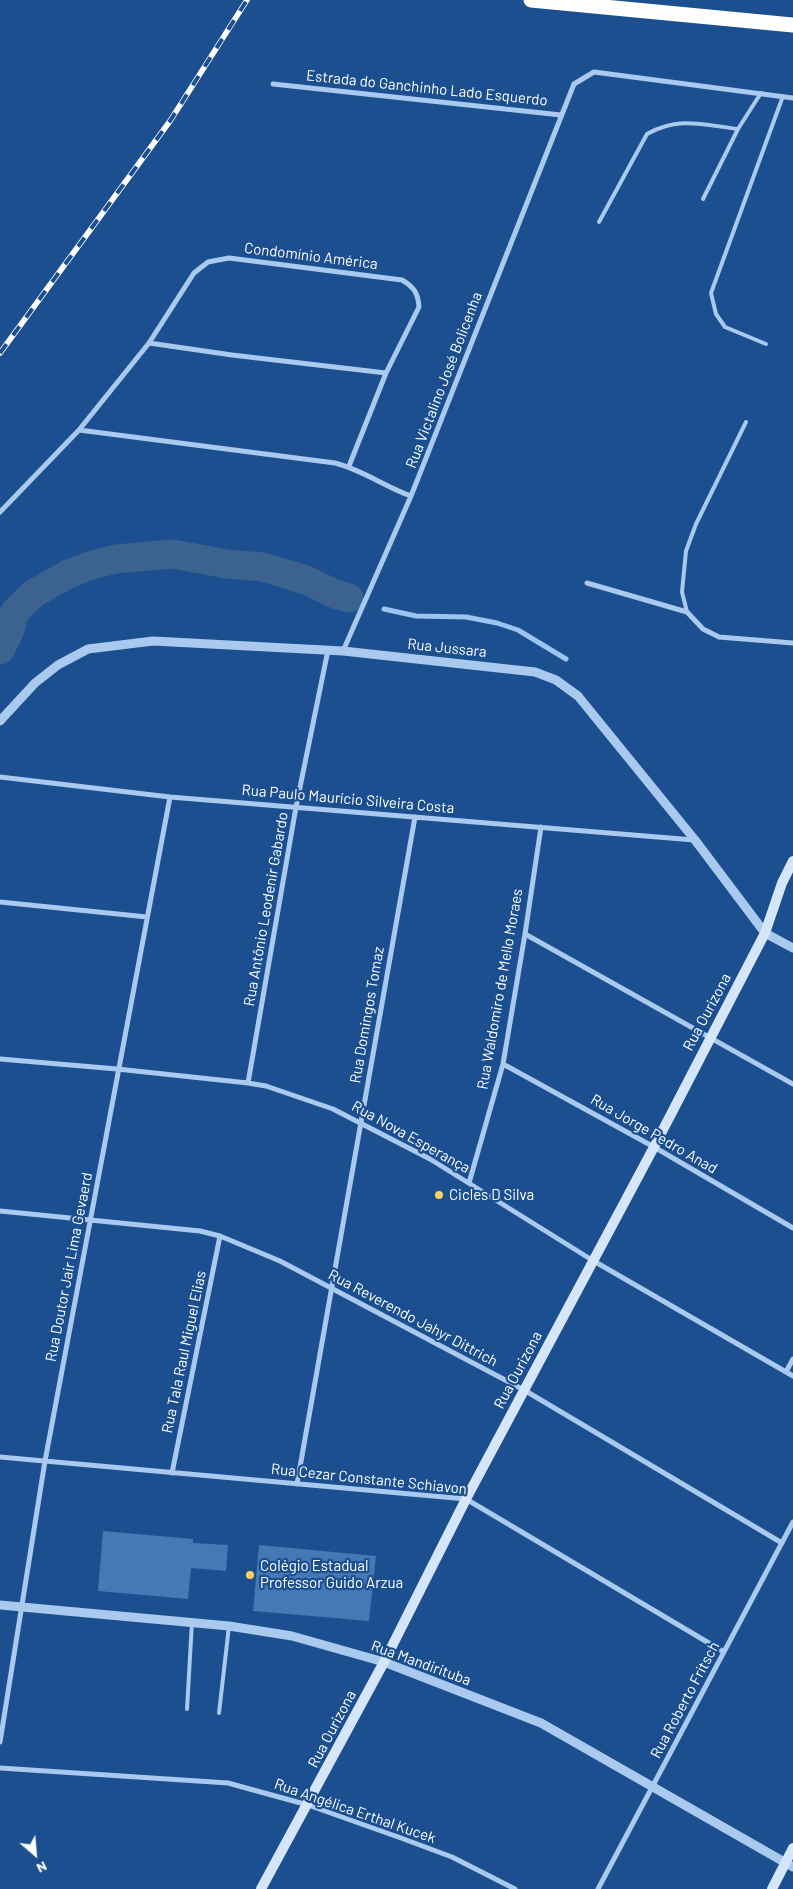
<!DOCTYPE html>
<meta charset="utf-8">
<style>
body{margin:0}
#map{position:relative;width:793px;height:1889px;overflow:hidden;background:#1b4f8f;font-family:Barlow,sans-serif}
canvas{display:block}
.north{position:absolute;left:10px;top:1829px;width:50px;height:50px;-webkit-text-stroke:4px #1b4f8f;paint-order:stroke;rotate:153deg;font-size:14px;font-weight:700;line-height:20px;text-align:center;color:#fff}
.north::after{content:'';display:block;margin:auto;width:18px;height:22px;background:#fff;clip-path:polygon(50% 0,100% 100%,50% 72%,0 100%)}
</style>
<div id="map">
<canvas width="793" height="1889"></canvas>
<div class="north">N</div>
</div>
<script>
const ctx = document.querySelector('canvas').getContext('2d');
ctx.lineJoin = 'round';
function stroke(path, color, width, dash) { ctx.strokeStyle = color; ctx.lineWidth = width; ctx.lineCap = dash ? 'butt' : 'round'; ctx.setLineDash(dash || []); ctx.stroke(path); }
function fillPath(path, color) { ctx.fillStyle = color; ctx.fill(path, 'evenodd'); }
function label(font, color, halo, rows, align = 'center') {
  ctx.font = font + ' Barlow,sans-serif'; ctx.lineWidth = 4.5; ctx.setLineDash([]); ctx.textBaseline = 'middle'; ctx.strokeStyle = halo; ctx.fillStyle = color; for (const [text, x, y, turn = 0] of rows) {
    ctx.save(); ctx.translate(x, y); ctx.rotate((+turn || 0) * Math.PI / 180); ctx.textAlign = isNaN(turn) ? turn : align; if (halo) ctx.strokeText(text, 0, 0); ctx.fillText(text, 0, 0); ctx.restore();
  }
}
stroke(new Path2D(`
 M384,609L416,616L466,617L497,623L518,630L566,659`), '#9cc4f0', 5);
stroke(new Path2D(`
 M0,650L10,630L14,613L33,594L68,574L92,565L116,559L172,554L227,564L263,567L306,580L335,594L349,598`), '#3c6290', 29);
fillPath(new Path2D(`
 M103,1531L193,1539V1543L228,1545L226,1571L191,1568L188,1599L98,1591Z
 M259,1545L376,1556L369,1621L253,1611Z`), '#4478b7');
stroke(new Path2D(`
 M703,199L738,129L761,93
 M599,222L647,134C679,116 703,125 738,129
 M766,344L725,327L716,314L711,293L783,96
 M687,612L682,592L686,551L696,524L746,422
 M187,1709L192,1622
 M219,1713L229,1626`), '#a9c9ee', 4);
stroke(new Path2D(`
 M273,84L561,115
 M149,343L232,355L386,373
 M79,430L335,463C363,470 385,487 411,496
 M0,512L79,430L149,343L194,273L208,262L229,258L402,280C414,287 418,293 419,307L386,373L349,466
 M587,583L687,612L703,629L719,637L793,643
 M343,651L411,496L574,84L594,72L793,98
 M0,777L170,797L694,840
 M0,902L147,917
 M525,934L793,1084
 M0,1059L117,1069L248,1083L266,1086L333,1109L430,1159L592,1260L793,1376
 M503,1064L654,1147L793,1228
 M248,1083L296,807L328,650
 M469,1183L503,1064L525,934L541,827
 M0,1211L200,1231L220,1236L280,1261L524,1390L782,1543
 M786,1372L793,1359
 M0,1457L466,1499L724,1652
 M172,1473L220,1236
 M297,1484L415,817
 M0,1742L45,1461L170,797
 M0,1768L228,1783L308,1805L401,1838L452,1857L515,1889
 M598,1889L793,1522`), '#a9c9ee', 5);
stroke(new Path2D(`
 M0,721L35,683L58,665L88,649L153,641L343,651L535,672L556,680L578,696L695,840L765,933L793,948
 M0,1605L229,1626L292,1636L384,1662L541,1723L793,1867`), '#a9c9ee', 9);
stroke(new Path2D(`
 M261,1889L384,1662L466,1499L654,1147L765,933L782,883L793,861
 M772,1889L793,1848`), '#d6e6fa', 10);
stroke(new Path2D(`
 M531,0L793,25`), '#fff', 15);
const rail = new Path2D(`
 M0,353L170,121L247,0`);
stroke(rail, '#fff', 5.5);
stroke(rail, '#1b4f8f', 4, [11]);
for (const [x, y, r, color] of [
 [439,1195,5,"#ffd166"],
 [250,1575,5,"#ffd166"]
]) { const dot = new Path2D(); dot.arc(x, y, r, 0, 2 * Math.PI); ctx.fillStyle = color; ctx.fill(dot); stroke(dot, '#1b4f8f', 2); }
label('15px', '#fff', '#1b4f8f', [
 ["Estrada do Ganchinho Lado Esquerdo",427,88,6],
 ["Condomínio América",311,256,7],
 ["Rua Victalino José Bolicenha",444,380,-69],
 ["Rua Jussara",447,648,6],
 ["Rua Paulo Maurício Silveira Costa",348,799,5],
 ["Rua Antônio Leodenir Gabardo",266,909,-80],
 ["Rua Waldomiro de Mello Moraes",500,989,-80],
 ["Rua Ourizona",707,1012,-62],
 ["Rua Domingos Tomaz",367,1015,-80],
 ["Rua Jorge Pedro Anad",654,1134,30],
 ["Rua Nova Esperança",411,1137,29],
 ["Rua Doutor Jair Lima Gevaerd",69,1267,-79],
 ["Rua Reverendo Jahyr Dittrich",413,1318,28],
 ["Rua Tala Raul Miguel Elias",184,1352,-78],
 ["Rua Ourizona",518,1370,-62],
 ["Rua Cezar Constante Schiavon",369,1479,6],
 ["Rua Mandirituba",421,1663,20],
 ["Rua Roberto Fritsch",685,1700,-62],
 ["Rua Ourizona",332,1729,-62],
 ["Rua Angélica Erthal Kucek",355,1811,19]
]);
label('15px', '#fff', '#1b4f8f', [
 ["Cicles D Silva",449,1195],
 ["Colégio Estadual",260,1566],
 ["Professor Guido Arzua",260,1583]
], 'left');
</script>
